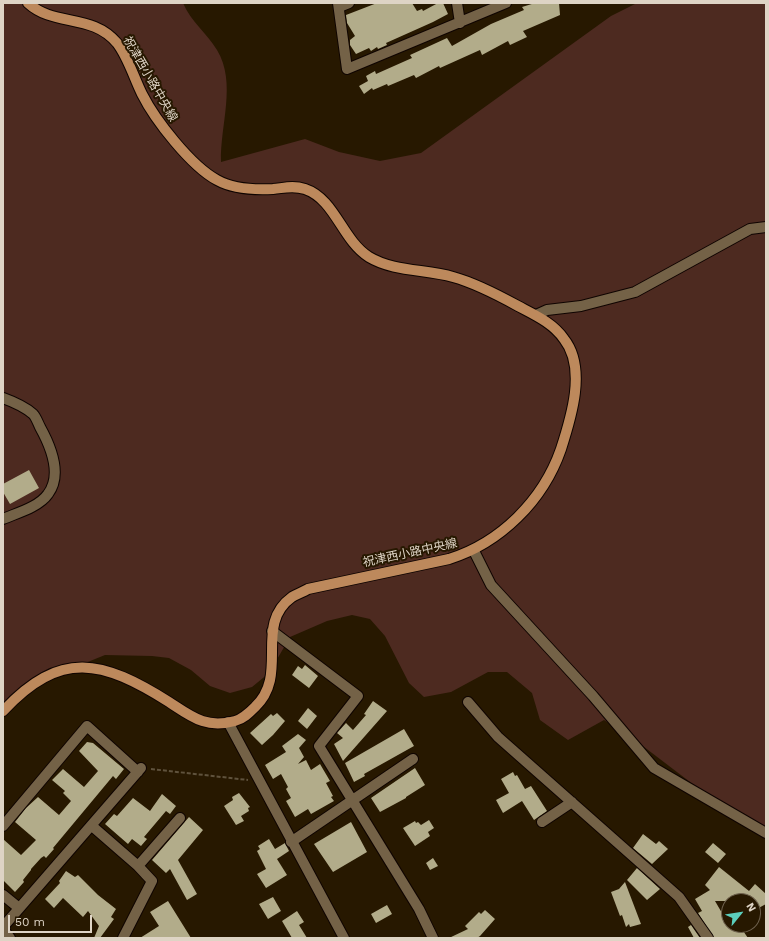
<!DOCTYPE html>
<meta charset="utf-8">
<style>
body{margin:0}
#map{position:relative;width:769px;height:941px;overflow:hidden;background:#271800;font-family:"Work Sans",sans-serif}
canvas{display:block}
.frame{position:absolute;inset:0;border:4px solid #ded4c5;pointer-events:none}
.north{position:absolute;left:721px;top:893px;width:40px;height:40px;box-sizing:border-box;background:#271800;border:1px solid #70634f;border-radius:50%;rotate:60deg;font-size:11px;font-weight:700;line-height:16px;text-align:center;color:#ded4c5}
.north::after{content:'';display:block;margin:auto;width:14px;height:18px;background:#5bcebc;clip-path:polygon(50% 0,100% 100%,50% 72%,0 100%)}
.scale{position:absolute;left:8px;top:915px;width:84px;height:18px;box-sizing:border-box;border:2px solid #ded4c5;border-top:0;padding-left:5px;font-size:12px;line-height:14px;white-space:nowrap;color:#ded4c5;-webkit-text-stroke:3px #271800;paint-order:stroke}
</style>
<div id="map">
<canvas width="769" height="941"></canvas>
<div class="frame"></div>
<div class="north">N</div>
<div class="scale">50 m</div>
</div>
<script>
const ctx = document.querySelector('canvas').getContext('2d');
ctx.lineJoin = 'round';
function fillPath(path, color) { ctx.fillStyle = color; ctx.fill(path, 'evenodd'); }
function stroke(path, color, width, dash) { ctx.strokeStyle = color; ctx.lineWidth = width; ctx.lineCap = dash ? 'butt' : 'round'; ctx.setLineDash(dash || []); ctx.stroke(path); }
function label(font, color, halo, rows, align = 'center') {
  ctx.font = font + ' "Work Sans","Noto Sans JP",sans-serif'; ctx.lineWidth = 4; ctx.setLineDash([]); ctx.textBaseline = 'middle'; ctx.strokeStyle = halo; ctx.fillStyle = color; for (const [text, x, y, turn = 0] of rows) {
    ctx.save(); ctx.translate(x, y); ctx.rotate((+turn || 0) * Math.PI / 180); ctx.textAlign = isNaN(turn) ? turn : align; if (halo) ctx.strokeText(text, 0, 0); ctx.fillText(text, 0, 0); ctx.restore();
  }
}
fillPath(new Path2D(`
 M3,3H183C191,22 207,33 217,50C237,83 220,125 221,162L305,139L339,152L380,161L421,153L611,16L637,3H766V827L736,817L631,737L604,720L568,740L540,720L532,693L507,672H488L451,692L424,697L409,683L385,636L370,619L352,615L327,621L290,637L269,673L252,687L230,693L210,686L191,670L169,658L152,656L105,655L63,672L21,695L3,708Z`), '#4d2a20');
fillPath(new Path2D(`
 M377,3H412L417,11L422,9L423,11L438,3H443L448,14L433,22L386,43L387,45L378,49L377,47L371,51L369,48L356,54L350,45V40L355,36L347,23L346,15Z
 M535,3H559L560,15L523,31L527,37L510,45L508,41L482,55L480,50L440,68L439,66L416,78L414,75L388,86L387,84L373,90L372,88L364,94L359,86L368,81L366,76L375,71L376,74L412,58L410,55L447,38L452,46L491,24L524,10L522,7Z
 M29,470L39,488L10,504L3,492V484Z
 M305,665L318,676L309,688L292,675L298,666L302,669Z
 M373,701L387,711L343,761L334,744L343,738L337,733L346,723L353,730L366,715L364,714Z
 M308,708L317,716L307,729L298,721Z
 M277,713L285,721L273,735L262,745L250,733L271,714L273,716Z
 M404,729L414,746L364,774L365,776L354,782L345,763Z
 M298,734L306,740L299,748L304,757L298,764L306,760L311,770L320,764L330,781L326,783L333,796L331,797L334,801L311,814L308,809L295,817L286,801L291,798L286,789L288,787L281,774L273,779L265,765L286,752L282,746Z
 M87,742L93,743L124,769L116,779L113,776L53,848L54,849L46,858L44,856L41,858L31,869V870L23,880L24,882L15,892L3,880V839L21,855L36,840L15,822L26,808L38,797L59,815L71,801L63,793L65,791L52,780L63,769L84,787L98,771L79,751Z
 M415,768L425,785L406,797V798L380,812L371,798Z
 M513,772L515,776L517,775L525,789L531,786L547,811L534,820L522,801L503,813L496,800L509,793L501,779Z
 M239,793L250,807L248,808L249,811L241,816L244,821L236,825L224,806L233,800L232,797Z
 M162,794L176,806L170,814L166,811L144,837L147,839L141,846L132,839L128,844L105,824L114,814L117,816L133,798L150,811Z
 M189,817L203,830L178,860L197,894L187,900L170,869L166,873L152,860Z
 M429,820L434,828L428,832L430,836L415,846L403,828L415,821L416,823L418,822L421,825Z
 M351,822L367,852L333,872L314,844Z
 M643,834L656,844L659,841L668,849L652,864L633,848Z
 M269,839L275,849L285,843L289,851L277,859L287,875L266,888L257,874L266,869L257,851L260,849L258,846Z
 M713,843L726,854L718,863L705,852Z
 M433,858L438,866L430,870L426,863Z
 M719,867L749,891L755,884L766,894V904L753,911V901H715L729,925H739L748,938H714L698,913L702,911L695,899L710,890L705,885Z
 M637,868L660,889L647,900L627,880Z
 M66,871L75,877L78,875L98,895L116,909L111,917L114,919L100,938H94L99,926L88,911L83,917L63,898L54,908L45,899L60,883L59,881Z
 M625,882L641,924L630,927L629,924L626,927L622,915L620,916L611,892L619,889Z
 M273,897L281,911L268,919L259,904Z
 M168,901L191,938H140L159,926L150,912Z
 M387,905L392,914L376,923L371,914Z
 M485,910L495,919L480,936L477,938H449L468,929L465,926L479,912L481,914Z
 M297,911L304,922L299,925L307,938H292L282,921Z
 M689,922L700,938H694L688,927L691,925Z`), '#b2ac8a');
const minor = new Path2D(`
 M338,3L347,69L506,3
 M457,3L460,23
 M339,7L349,3
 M536,315L547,310L581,306L635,292L750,229L766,227
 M3,398C14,402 24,406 33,414C36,417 38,423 40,427C50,445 63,474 48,494C39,507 17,513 3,519
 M474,551L491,585L593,696L654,768L766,833
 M272,631L358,696L319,746L419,909L433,938
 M468,702L498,737L679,897L708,938
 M228,722L344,938
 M542,822L572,802
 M3,826L87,726L138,772
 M92,826L138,866L152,881L123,938
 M291,842L413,759
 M138,866L180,818
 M3,895L19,908
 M3,927L141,768
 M3,929L10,938`);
const major = new Path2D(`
 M3,711C61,649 102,660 169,702C192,717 206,729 235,721C243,719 249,713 255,707C290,674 253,625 292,597C297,594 303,592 308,589L449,559C500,543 543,501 561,449C571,418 587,368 564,339C553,323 535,315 518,306C498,295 475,283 453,277C426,269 394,272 369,257C342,240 335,199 305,189C293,185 284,188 273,189C254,190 233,189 217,180C191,166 155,120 142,94C134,78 128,57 117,43C92,13 54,27 28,3`);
stroke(minor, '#0f0400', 12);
stroke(major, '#0f0400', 12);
stroke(new Path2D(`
 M151,769L248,780`), '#5f523c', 2, [4, 2]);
stroke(minor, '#746247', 10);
stroke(major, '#bd895c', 10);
label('12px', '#ded4c5', '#271800', [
 ["祝津西小路中央線",150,79,60],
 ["祝津西小路中央線",410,553,-12]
]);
</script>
